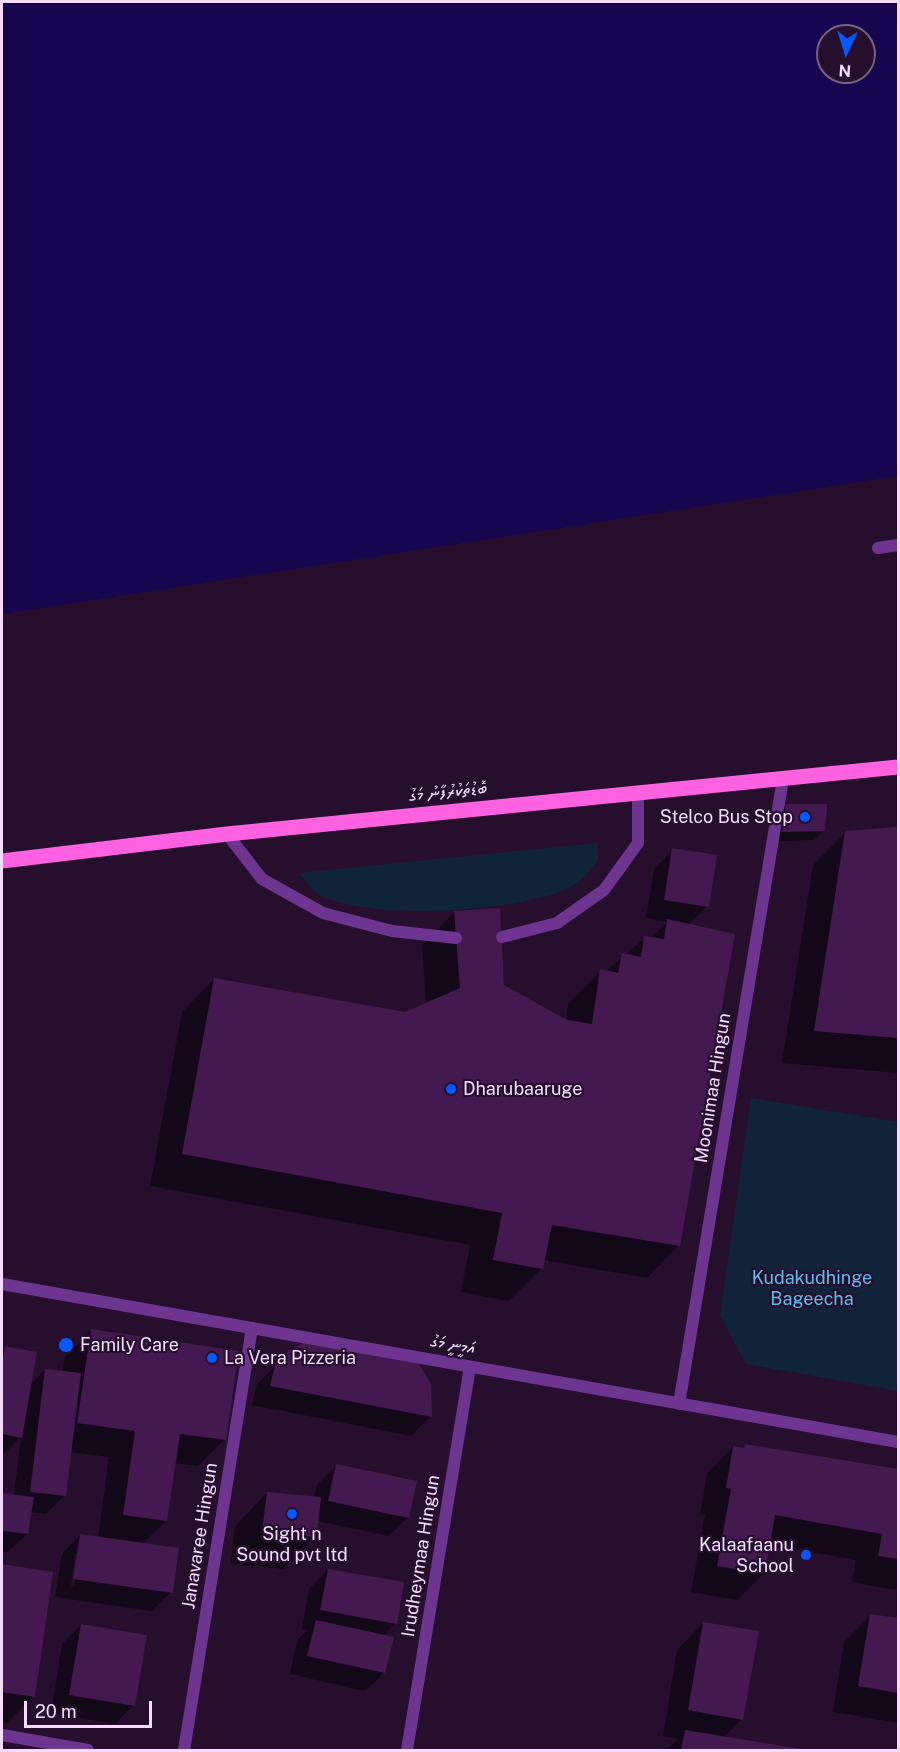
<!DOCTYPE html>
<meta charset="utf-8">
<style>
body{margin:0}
#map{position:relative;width:900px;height:1752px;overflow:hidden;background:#250f2d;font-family:"Public Sans",sans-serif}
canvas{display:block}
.frame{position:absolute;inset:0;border:3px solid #f4dbff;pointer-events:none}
.north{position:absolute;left:816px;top:24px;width:60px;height:60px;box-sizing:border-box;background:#250f2d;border:2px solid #786181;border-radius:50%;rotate:184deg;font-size:16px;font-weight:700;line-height:24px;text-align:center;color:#f4dbff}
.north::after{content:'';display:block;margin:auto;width:21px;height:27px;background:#0759ff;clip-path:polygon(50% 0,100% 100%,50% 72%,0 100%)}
.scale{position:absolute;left:24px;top:1701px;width:128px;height:27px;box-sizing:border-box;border:3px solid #f4dbff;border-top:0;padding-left:8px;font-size:18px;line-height:21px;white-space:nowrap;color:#f4dbff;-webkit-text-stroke:4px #250f2d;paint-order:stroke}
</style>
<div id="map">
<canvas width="900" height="1752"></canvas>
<div class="frame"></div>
<div class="north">N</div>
<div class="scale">20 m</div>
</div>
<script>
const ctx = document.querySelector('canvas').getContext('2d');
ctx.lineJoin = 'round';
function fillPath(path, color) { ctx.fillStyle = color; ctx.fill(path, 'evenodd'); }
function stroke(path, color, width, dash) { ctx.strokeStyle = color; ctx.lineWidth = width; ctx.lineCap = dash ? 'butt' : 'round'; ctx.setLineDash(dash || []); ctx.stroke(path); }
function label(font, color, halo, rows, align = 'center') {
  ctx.font = font + ' "Public Sans","Noto Sans Thaana",sans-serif'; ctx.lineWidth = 4.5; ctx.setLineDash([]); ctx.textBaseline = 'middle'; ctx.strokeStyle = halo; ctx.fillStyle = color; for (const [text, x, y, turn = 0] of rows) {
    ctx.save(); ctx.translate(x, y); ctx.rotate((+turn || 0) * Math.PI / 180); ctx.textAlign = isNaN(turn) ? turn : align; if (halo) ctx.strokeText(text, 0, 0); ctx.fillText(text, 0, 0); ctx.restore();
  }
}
fillPath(new Path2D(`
 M598,843V861C591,868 584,879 576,884C528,913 367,922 318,894C311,890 305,879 299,873Z
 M751,1098L898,1122V1391L746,1364L720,1316Z`), '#112338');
fillPath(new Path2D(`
 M2,2H898V476L2,614ZM828,36H864V72H828Z`), '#15064f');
fillPath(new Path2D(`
 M787,805L824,830L814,840L774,841L777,815Z
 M898,828V1073L782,1063L813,865L846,832Z
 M673,850L708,906L688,925L679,1245L647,1278L543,1260L542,1268L509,1301L461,1292L470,1245L150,1186L182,1012L214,979L405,1014L426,1004L422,945L454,913L503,986L566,1021L568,1004L601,971L605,972L645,938L650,939L667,922L646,918L654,869Z
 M91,1330L224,1440L198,1466L174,1463L166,1521L142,1544L171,1592L152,1611L55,1597L62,1554L80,1535L98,1538L109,1457L70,1452L65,1495L46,1514L30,1512L27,1534L8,1552H2V1495L14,1496L21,1437L2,1456V1351L5,1348L30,1385L45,1370L62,1372L65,1357ZM75,1554H78L74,1587L71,1586Z
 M290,1351L430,1385V1417L411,1436L252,1405L257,1384Z
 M746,1445L898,1471V1586L895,1590L852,1582L856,1560L769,1545L764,1573L737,1600L691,1592L705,1515L700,1514L707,1474L733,1447L742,1449Z
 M336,1466L408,1517L389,1536L317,1521L315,1536L283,1569L231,1563L235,1526L267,1493L314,1498L317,1485Z
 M2,1566L52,1573L34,1696L7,1723L2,1722Z
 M328,1570L395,1623L383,1636L384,1673L365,1691L290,1674L297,1640L308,1630L302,1629L309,1589Z
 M871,1615L898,1620V1723L833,1712L844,1642Z
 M703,1623L742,1719L723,1738L800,1750H666L678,1739L663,1736L677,1650Z
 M81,1625L134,1705L115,1724L51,1713L62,1644Z`), '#0007');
fillPath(new Path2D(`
 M786,804H827L825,831L782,832Z
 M898,827V1038L814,1031L845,831Z
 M672,848L717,855L709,907L664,900Z
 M500,908L504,985L567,1020L592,1024L600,969L618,973L622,953L641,957L644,936L664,939L667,919L735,934L680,1246L552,1225L543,1269L493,1260L502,1213L182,1154L214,978L405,1012L460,988L454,911Z
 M91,1329L239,1351L226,1440L180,1434L167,1521L123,1515L135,1431L77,1423Z
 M305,1342L416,1359L431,1384L432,1417L270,1386L275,1364L289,1350Z
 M5,1346L37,1352L22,1438L2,1434V1364Z
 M45,1369L81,1373L66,1496L30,1492Z
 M745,1444L898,1469V1559L878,1556L882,1534L775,1515L765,1574L717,1566L731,1489L726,1488L733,1446L744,1448Z
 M336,1464L417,1481L409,1518L328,1501Z
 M267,1492L321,1497L317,1537L262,1531Z
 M2,1493L34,1497L28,1534L2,1531Z
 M80,1534L179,1548L173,1593L73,1579Z
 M2,1564L53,1572L35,1697L2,1692Z
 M328,1569L404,1582L397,1624L320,1610Z
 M870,1614L898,1618V1693L858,1686Z
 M316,1620L394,1637L385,1673L307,1656Z
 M703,1622L759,1631L743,1720L688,1710Z
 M81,1624L147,1635L135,1706L69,1695Z
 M685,1730L801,1749V1750H681Z`), '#431950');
stroke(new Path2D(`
 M878,548L898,545
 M227,834L262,879L323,913L392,931L456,938
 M502,937L557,923L604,890L638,843V793`), '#6d3590', 12);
stroke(new Path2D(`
 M679,1404L783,779
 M2,1735L88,1750
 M184,1750L252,1328
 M407,1750L470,1367`), '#6d3590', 12);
stroke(new Path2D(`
 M2,1284L898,1442`), '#6d3590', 12);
stroke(new Path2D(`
 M2,861L227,834L898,767`), '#ff62e0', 15);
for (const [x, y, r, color] of [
 [805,817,6,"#0759ff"],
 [451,1089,6,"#0759ff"],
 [66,1345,8,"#0759ff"],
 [212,1358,6,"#0759ff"],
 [292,1514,6,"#0759ff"],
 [806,1555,6,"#0759ff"]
]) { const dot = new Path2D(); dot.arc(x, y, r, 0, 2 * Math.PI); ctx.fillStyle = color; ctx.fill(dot); stroke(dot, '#250f2d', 2); }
label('18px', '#f4dbff', '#250f2d', [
 ["ބޮޑުތަކުރުފާނު މަގު",448,792,-6],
 ["Moonimaa Hingun",713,1088,-81],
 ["އަމީނީ މަގު",453,1345,10],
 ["Janavaree Hingun",200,1536,-81],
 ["Irudheymaa Hingun",421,1556,-81]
]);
label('18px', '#f4dbff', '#250f2d', [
 ["Stelco Bus Stop",793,817,"right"],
 ["Dharubaaruge",463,1089],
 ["Family Care",80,1345],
 ["La Vera Pizzeria",224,1358],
 ["Sight n",292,1534,"center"],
 ["Sound pvt ltd",292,1555,"center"],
 ["Kalaafaanu",794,1545,"right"],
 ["School",794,1566,"right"]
], 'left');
label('18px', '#5abdec', '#250f2d', [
 ["Kudakudhinge",812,1278],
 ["Bageecha",812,1299]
]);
</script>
